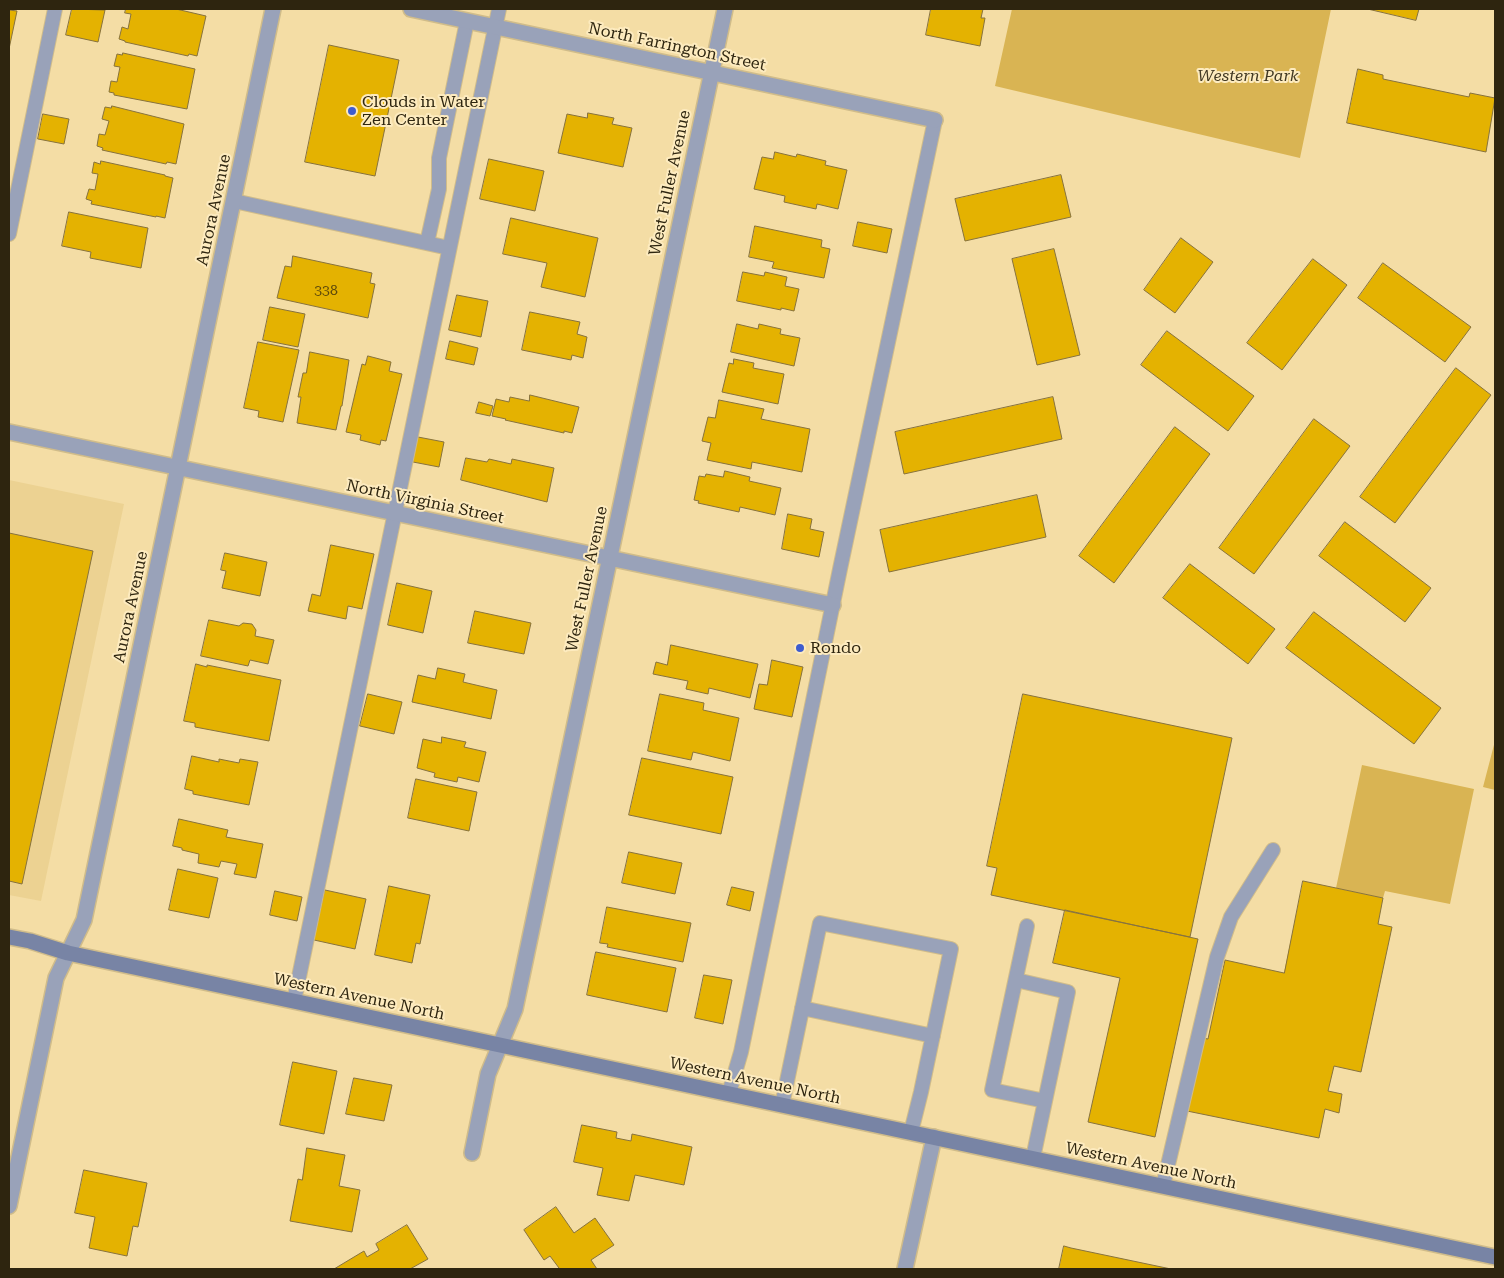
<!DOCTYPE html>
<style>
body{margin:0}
#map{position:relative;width:1504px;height:1278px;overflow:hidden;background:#f4dda5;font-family:"Roboto Serif",serif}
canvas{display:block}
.frame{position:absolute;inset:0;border:10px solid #2e250f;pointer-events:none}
</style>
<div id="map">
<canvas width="1504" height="1278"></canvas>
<div class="frame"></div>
</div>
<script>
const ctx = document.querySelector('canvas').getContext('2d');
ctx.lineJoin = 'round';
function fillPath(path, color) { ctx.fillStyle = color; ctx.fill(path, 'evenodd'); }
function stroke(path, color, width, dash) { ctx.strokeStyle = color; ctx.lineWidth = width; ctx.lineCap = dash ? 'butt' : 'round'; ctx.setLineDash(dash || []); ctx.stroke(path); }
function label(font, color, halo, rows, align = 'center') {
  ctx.font = font + ' "Roboto Serif",serif'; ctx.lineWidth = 4; ctx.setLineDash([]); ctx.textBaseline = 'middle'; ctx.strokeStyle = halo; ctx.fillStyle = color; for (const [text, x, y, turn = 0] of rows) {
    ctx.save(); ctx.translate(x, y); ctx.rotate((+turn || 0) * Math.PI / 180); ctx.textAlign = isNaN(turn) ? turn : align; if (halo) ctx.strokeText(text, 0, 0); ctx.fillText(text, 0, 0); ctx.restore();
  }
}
fillPath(new Path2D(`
 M9,480L124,504L41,901L9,895Z`), '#ecd292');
fillPath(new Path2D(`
 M1012,9H1331L1300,158L995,86Z
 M1495,741V790L1483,787Z
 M1362,765L1474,789L1450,904L1385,891L1383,898L1336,888Z`), '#d9b453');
const building = new Path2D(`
 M72,9L105,10L98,42L66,35Z
 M126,9H176L206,16L197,56L189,54L188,56L125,42V41L119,39L122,27L128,29L131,14L125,13Z
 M931,9H983L981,18H985L980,46L926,35Z
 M1368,9H1419L1416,20Z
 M9,10L17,11L9,49Z
 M329,45L399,60L375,176L305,162Z
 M123,53L195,69L187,109L114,95V93L109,92L111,81L117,82L120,67L114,66L117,54L122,55Z
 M1358,69L1383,75V79L1469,97L1470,93L1495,98L1486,152L1347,123Z
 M112,106L184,124L176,164L167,162L166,164L102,150L103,148L97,146L99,134L105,135L109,121L102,119L105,107L111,108Z
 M588,113L614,118L612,124L632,128L623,167L558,153L567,114L587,118Z
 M43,114L69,119L64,144L38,139Z
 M775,152L796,157L797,154L826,161L825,165L847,170L838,209L817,204L816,209L784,202L785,196L754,189L762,157L773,159Z
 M489,159L544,171L535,211L480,199Z
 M101,161L165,175V176L173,178L165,218L156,216V217L91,204L92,201L86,199L89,189L95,190L98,174L92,173L94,162L100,164Z
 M1061,175L1071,217L965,241L955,199Z
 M69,212L148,228L141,268L90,258L91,252L62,246Z
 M511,218L598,238L585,297L541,287L547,263L503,254Z
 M858,222L892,229L887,253L853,246Z
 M755,226L822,240L821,247L830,249L824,278L772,268L774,262L749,257Z
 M1181,238L1213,262L1175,313L1144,290Z
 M1054,249L1080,355L1037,365L1012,259Z
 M293,256L372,273L370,283L375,284L368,318L277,298L285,266L291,267Z
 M1313,259L1347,285L1282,370L1247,343Z
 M1383,263L1471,327L1445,362L1358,298Z
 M743,272L764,276L765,272L787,277L785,286L799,289L794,311L781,308V310L737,301Z
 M457,295L488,301L481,337L449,330Z
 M270,307L305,314L298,347L263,340Z
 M530,312L580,322L577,334L587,337L583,358L572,355L571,360L522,350Z
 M737,324L758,329L759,324L781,329L780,334L800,338L794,366L731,352Z
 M1167,331L1254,396L1228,431L1141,365Z
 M450,341L478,348L474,365L446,359Z
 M258,342L299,350L283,422L258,417L259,411L244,408Z
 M310,352L349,360L342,406H341L336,430L297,423L301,397H298L303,373H306Z
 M368,356L391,362L389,371L402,374L386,441L381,440L380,445L360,440L361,435L346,432L362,364L365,365Z
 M734,359L754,363L753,368L784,374L778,404L722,392L729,363L733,364Z
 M1456,368L1491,395L1395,523L1360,497Z
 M530,395L579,407L572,433L564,431V433L505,420L506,419L492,416L496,399L509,402L510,397L529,401Z
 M1053,397L1062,439L904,474L895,432Z
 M719,400L764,409L761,419L810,429L802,472L752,462L751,469L707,460L711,443L702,441L708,417L715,418Z
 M479,402L493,406L490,416L476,413Z
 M1314,419L1350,446L1254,574L1219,548Z
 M1175,427L1210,454L1114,583L1079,556Z
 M418,437L444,442L439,467L413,462Z
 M466,458L487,462L489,459L511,464L512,459L554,468L547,502L461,480Z
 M725,471L750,477L749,481L781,488L775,515L740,507L739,512L698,503L699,501L694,500L699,476L705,477L706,474L723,477Z
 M1037,495L1046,537L889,572L880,530Z
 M788,514L812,519L810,529L824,532L819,557L782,549Z
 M1345,522L1431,588L1405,622L1319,556Z
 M9,533L93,551L22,884L9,881Z
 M331,545L374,554L362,609L348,606L346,619L308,611L312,594L320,596Z
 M225,553L267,562L260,596L222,588L226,571L221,570Z
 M1190,564L1275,629L1248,664L1163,598Z
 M397,583L432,591L423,633L388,625Z
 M475,611L531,623L524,654L468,643Z
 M1314,612L1441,708L1414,744L1286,648Z
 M209,620L239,626L243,623L252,624L256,630L255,636L274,640L268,664L250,660L248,666L201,656Z
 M671,645L758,664L750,698L709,688L708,694L686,689L688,681L653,674L656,662L667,665Z
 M772,660L803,667L792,717L754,709L759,684L767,685Z
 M196,664L207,667V665L281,680L269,741L195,727V723L184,721Z
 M438,668L465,674L463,682L497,690L491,719L412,702L418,675L435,679Z
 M368,694L402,702L394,734L360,726Z
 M660,694L704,703L703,710L739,718L730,761L693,752L691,760L648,751Z
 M1023,694L1232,738L1190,937L991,895L997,868L987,866Z
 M442,737L466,742L464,747L486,752L479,782L458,777L457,782L434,777L435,773L417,768L423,739L441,743Z
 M192,756L219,762V759L239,763L240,759L258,762L249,805L193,794V791L185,789Z
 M642,758L733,777L721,834L629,815Z
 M416,779L477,792L469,831L408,818Z
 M179,819L228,830L226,837L263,844L256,878L234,874L237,864L221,861L219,867L198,863L199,854L182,850V848L173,846Z
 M629,852L682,863L675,894L622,883Z
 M178,869L218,878L209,918L169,910Z
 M1303,881L1383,898L1378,924L1392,927L1361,1072L1334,1066L1328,1091L1342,1094L1339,1113L1325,1109L1319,1138L1187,1111L1202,1038L1208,1039L1225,960L1284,973Z
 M389,886L430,895L420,944L416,943L412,963L375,955Z
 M732,887L754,892L750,911L727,905Z
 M325,890L366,899L355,949L314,940Z
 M275,891L302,897L297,921L270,915Z
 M607,907L691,923L683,962L607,947L608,944L600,943Z
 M1065,910L1198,939L1155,1137L1088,1122L1120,978L1053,963Z
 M596,952L676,968L667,1012L587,995Z
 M704,975L732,980L723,1024L695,1018Z
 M293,1062L337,1071L324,1134L280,1125Z
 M354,1078L392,1085L384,1121L346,1114Z
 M582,1125L617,1132L616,1138L631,1141L632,1134L692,1147L684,1185L635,1175L629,1201L597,1195L603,1168L574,1162Z
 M307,1148L345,1155L339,1186L360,1190L352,1232L290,1221L298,1179L302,1180Z
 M84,1170L147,1183L138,1227L133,1226L127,1256L89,1248L95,1217L75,1213Z
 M556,1207L574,1233L595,1218L614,1245L591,1260L597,1269H557L559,1268L550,1256L544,1260L524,1230Z
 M407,1225L428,1259L410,1269H334L364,1251L367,1257L379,1250L376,1244Z
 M1064,1246L1071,1248L1171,1269H1059Z`);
fillPath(building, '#e4b201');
stroke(building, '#87723d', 1);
const lane = new Path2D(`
 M234,201L449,248
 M9,234L55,9
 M427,243L439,189V158L467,21
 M1027,926L992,1090L1045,1101
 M1016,980L1068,992L1033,1158
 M294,1001L499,9
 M802,1008L933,1036
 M729,1093L741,1052L840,569L935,120
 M782,1105L820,923L951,949L921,1092L911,1132
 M1163,1186L1217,957L1231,917L1273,850`);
const street = new Path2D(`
 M411,9L935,120
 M9,432L833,605
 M472,1153L488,1074L515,1009L725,9
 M9,1206L56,978L84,920L273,9
 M905,1269L934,1137`);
const secondary = new Path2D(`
 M9,937L30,941L68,953L1495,1257`);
stroke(lane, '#d0bc8a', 16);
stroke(street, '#d0bc8a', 18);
stroke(secondary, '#d0bc8a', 18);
stroke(lane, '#99a2b9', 14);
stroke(street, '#99a2b9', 15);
stroke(secondary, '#7884a5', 15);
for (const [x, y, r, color] of [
 [352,111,5,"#3e5cce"],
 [800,648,5,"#3e5cce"]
]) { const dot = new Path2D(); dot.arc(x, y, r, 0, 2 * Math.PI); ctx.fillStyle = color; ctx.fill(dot); stroke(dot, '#fdebbf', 2); }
label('14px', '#5c480c', null, [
 ["338",326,291]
]);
label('16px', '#2e250f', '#fdebbf', [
 ["North Farrington Street",677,47,12],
 ["West Fuller Avenue",670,183,-78],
 ["Aurora Avenue",214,210,-78],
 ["North Virginia Street",425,502,12],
 ["West Fuller Avenue",587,579,-78],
 ["Aurora Avenue",131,607,-78],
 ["Western Avenue North",359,997,12],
 ["Western Avenue North",755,1081,12],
 ["Western Avenue North",1151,1166,12]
]);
label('italic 16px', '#423923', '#fdebbf', [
 ["Western Park",1248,76]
]);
label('16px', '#2e250f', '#fdebbf', [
 ["Clouds in Water",362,102],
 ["Zen Center",362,120],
 ["Rondo",810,648]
], 'left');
</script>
